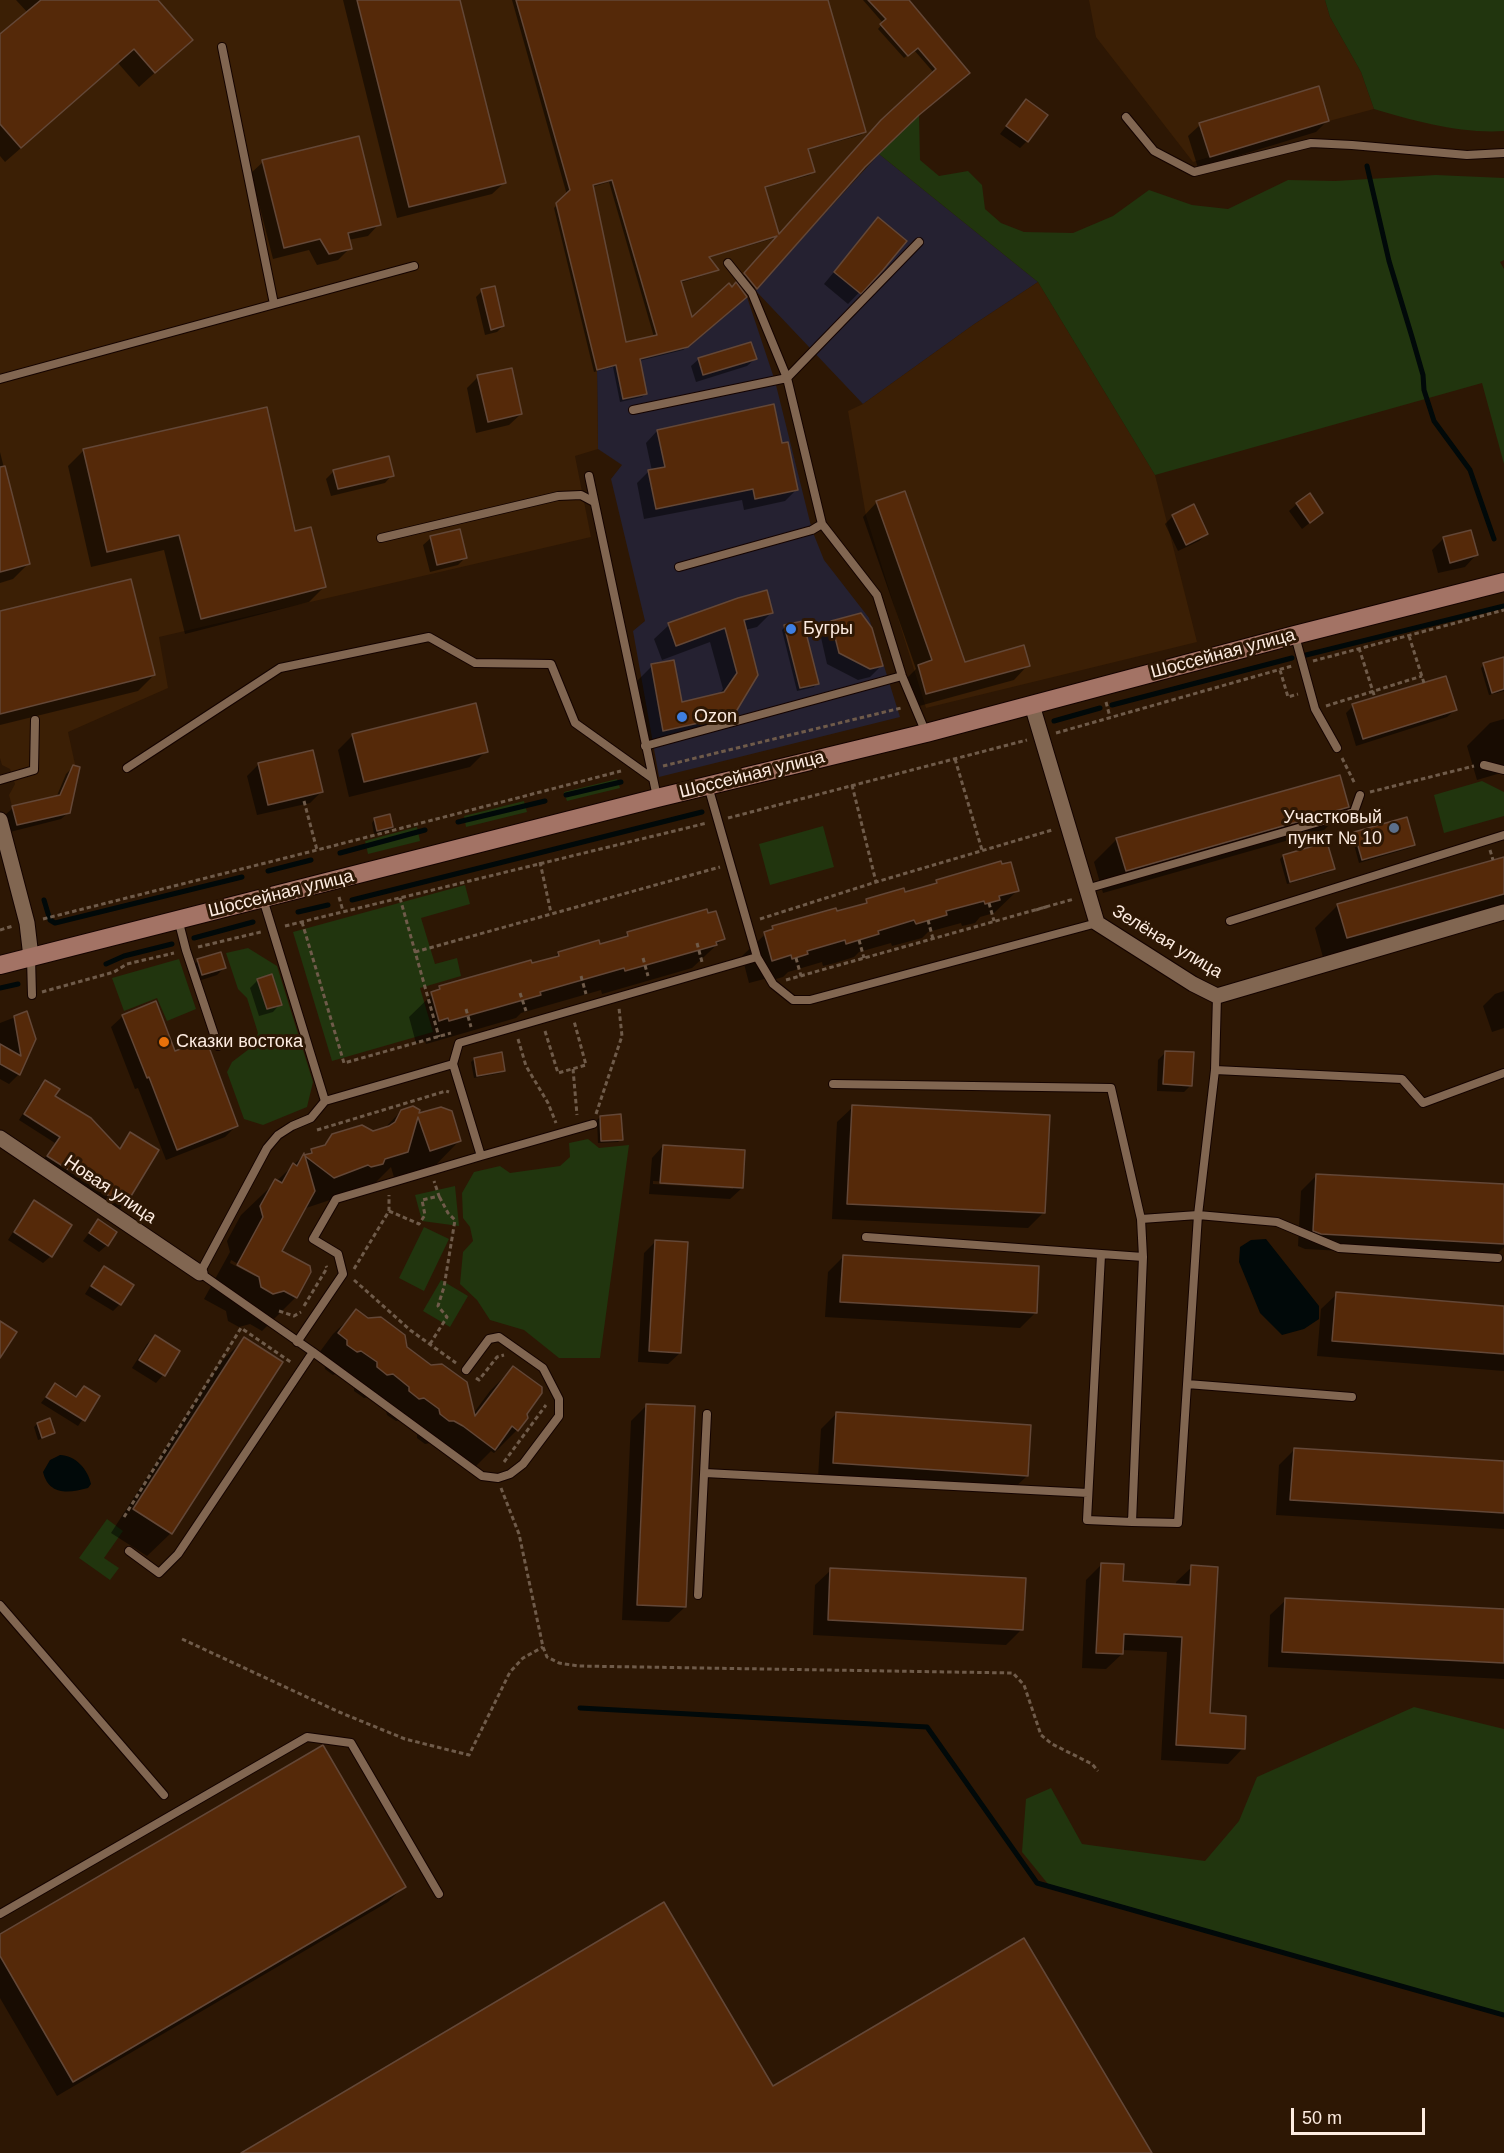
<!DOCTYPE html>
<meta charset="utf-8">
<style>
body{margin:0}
#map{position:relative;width:1504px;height:2153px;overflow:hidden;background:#2d1704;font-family:Arial,sans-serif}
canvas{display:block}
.scale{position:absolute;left:1291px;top:2108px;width:134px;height:27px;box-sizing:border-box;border:3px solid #fdece1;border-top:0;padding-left:8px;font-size:18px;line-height:21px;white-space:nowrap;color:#fdece1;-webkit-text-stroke:4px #2d1704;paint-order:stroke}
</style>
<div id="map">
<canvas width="1504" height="2153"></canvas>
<div class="scale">50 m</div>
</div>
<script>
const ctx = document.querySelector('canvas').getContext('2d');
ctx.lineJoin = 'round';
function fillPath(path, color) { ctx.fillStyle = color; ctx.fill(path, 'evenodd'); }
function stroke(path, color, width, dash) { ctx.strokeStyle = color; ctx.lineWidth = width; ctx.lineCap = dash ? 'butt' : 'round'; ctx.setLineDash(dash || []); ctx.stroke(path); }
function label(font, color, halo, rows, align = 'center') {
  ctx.font = font + ' Arial,sans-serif'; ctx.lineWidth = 6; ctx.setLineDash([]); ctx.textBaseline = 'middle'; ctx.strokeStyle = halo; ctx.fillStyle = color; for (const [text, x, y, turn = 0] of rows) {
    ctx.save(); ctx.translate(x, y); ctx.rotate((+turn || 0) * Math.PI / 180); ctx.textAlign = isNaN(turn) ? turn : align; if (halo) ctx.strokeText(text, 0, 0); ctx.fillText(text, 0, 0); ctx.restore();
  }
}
fillPath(new Path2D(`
 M879,154L1038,282L973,325L863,404L755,290Z
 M747,297L775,381L812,530L824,560L869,618L900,717L659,777L633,631L645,621L611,479L622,465L598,449L597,370L688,347Z`), '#252131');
fillPath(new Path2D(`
 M0,0H909L970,73L919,115L865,167L758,288L688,347L597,370L598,449L575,456L591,537L159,637L168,688L68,732L78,778L70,813L17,825L9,795L15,784L10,769L2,765L0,758Z
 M1089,0H1325L1330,17L1361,72L1374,109L1329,121L1193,162L1096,37Z
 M1038,282L1155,475L1197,642L926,708L866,516L848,411L863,404L973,325Z`), '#3b1f05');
fillPath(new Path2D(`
 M1325,0H1504V131C1463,134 1413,121 1374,109L1361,72L1330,17Z
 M919,115L920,160L939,176L968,171L982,185L985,209L1001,223L1024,232L1073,233L1113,216L1149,190L1192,205L1228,209L1288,180L1335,181L1436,175L1504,178V260L1500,262L1504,269V464L1482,383L1155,475L1038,282L879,154Z
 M617,779L620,788L567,801L564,792Z
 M1482,781L1504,792V816L1444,833L1434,795Z
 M524,801L527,812L466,827L464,816Z
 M823,826L834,867L770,885L759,844Z
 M417,827L420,841L368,854L365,841Z
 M465,885L470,904L421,918L435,964L457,958L461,976L420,988L433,1032L332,1061L293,932Z
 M248,948L277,966L313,1082L307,1107L263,1125L244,1119L227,1072L232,1062L253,1046L258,1033L247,998L238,989L226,953Z
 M179,959L196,1009L167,1021L157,998L124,1011L112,978Z
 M588,1139L599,1148L629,1145L600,1358H559L524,1330L490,1320L477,1300L460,1284L463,1252L473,1241L470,1227L463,1218L462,1193L474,1172L500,1166L510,1173L560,1166L570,1157L569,1143Z
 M455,1186L459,1226L422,1221L415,1195Z
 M424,1227L449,1239L424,1291L399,1278Z
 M441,1280L468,1296L450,1327L423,1311Z
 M107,1519L123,1531L104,1558L119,1568L110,1580L79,1558Z
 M1414,1707L1504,1729V2014L1048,1884L1022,1852L1026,1799L1051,1788L1082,1844L1205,1861L1239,1821L1257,1777Z`), '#21350e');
fillPath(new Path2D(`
 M1266,1239L1319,1306V1319L1304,1329L1282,1335L1260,1313L1239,1262L1240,1247L1251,1240Z
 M60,1455C75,1455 88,1469 91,1484L88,1488C69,1493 49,1496 43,1472L50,1460Z`), '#010909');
fillPath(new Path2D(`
 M16,0H156L191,40L139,87L118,63L5,162L0,156V38L28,13Z
 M343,0H458L504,183L492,194L397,218Z
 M512,0H826L864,132L861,135L807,150L813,172L810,175L764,188L778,237L934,73L914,50L904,58L878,29L883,23L863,0H906L968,73L914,118L863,167L753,291L742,278L778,237L708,258L717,269L714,272L680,283L691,319L742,300L683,350L639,361L646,394L642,397L620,402L613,367L594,372L554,208L567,195ZM609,182L654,337L624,344L592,187Z
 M1026,101L1027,141L1020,148L1000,134Z
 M1328,120L1316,132L1198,168L1188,136L1200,125Z
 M263,162L379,224L368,236L348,240L350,248L338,260L317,265L309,250L273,259L251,173Z
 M878,219L882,269L848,304L824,284Z
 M482,291L503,326L497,332L485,335L476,297Z
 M699,359H755L747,366L696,382L691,366Z
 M478,377L521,414L509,425L476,433L467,388Z
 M265,408L294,533L325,586L309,602L185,634L164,550L91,567L68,466L83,451Z
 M657,431L780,445L796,490L785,501L744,510L742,500L644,519L637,483L649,471H652L646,443Z
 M0,452L28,564L13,579L0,583Z
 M334,471L392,475L385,483L331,496L326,479Z
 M877,502L964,663L1028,665L1014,680L912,708L905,680L916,669L863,517Z
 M1297,504L1322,513L1302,529L1289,511Z
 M1194,506L1207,534L1199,541L1178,551L1165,524L1173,516Z
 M431,538L466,557L458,565L430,572L423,545Z
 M1444,538L1476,555L1465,567L1438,573L1432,550Z
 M739,599L772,612L757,627L745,630L733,714L718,729L648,745L637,681L652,666L681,704L719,695L723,689L710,642L662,660L654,639L669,625Z
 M0,613L154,675L138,691L0,725Z
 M831,622L881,666L870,677L858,680L827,664L820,633Z
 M785,627L817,683L814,687L797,691L782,630Z
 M1504,659V691L1489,695L1481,668L1484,665Z
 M1353,706L1455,710L1447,717L1356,746L1346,713Z
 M1504,719V772L1477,780L1467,746L1490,723Z
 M353,735L486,751L470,767L349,797L338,750Z
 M259,764L322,791L310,803L257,815L247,776Z
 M74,766L69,812L61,819L10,832L5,815L13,808L56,798L66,774Z
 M1348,807L1324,830L1103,893L1094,862L1117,839Z
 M375,819L392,827L389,830L374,834L372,823Z
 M1355,834L1413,845L1410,848L1359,863L1352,837Z
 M1283,856L1333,869L1330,872L1287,884L1280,859Z
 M1504,858V910L1324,961L1315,928L1338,905Z
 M937,881L1018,890L994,913L980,917L975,923L962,926L961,923L928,932L922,938L892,946L891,943L859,952L854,957L835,963L823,966L822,962L788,972L783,977L769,981L768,978L749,983L742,956L773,927L862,906L867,901L904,894L932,886Z
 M707,915L723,939L692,968L602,994L601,990L521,1013L516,1018L426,1044L425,1041L416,1043L409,1017L440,987L553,959L558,953L622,939L627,934Z
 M198,961L224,968L217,975L195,982L190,968Z
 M258,980L280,1004L273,1012L259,1016L250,988Z
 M1504,991V1028L1492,1032L1483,1006L1495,994Z
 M26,1013L34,1039L19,1074L9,1084L0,1079V1023Z
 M123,1016L236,1126L225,1137L166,1160L138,1088L135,1089L111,1027Z
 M1166,1052L1191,1085L1184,1092L1157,1091L1158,1060Z
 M474,1059L504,1070L501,1073L474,1078L471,1062Z
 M45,1082L53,1097L119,1150L131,1134L124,1205L118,1210L42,1162L55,1143L19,1120L39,1087Z
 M853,1107L1043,1213L1028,1228L832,1219L837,1122Z
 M401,1111L417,1116L459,1141L426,1175L396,1184L391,1167L372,1186L303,1209L280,1251L296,1297L262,1331L250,1324L239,1327L228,1321L226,1311L204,1299L230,1252L227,1241L241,1215L303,1156H306L312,1150L321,1148L333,1135L373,1133L383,1130ZM231,1260L255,1273V1276L230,1263Z
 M600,1117L621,1139L618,1142L598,1143L597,1120Z
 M663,1146L742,1188L730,1199L649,1194L652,1158ZM653,1181L733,1186V1189L653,1184Z
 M1317,1175L1504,1185V1247L1492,1259L1305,1249L1298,1246L1301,1191Z
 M35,1202L51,1256L43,1263L8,1240L27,1210Z
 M98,1221L107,1245L99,1252L83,1241Z
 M656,1241L680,1353L668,1364L638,1362L644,1253Z
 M843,1257L1035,1313L1020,1328L825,1317L828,1272Z
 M104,1268L120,1304L113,1311L85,1294L97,1275Z
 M1337,1294L1504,1307V1371L1317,1356L1321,1309Z
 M357,1311L405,1348L473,1414L490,1391L513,1368L525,1413L517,1430L494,1453L491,1451L470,1472L440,1449L430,1443L425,1444L417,1438V1433L400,1420L396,1421L387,1415L386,1410L369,1397L364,1398L354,1391V1386L338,1373L333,1375L325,1369L324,1363L316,1357L333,1334Z
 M155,1337L178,1352L163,1375L156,1383L132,1368L147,1344Z
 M244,1339L280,1362L171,1533L147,1556L111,1533L221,1362Z
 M55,1385L75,1398L84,1388L98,1397L78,1426L41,1403Z
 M647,1405L685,1607L669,1622L622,1620L631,1421Z
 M837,1413L1027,1476L1011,1491L818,1478L821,1429Z
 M37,1424L54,1433L50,1436L38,1440L34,1427Z
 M1294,1450L1504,1463V1529L1276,1515L1279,1465Z
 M1102,1564L1121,1582L1176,1585V1582L1192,1567L1208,1715L1243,1748L1228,1764L1161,1760L1167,1652L1122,1650V1654L1106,1669L1082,1668L1086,1580Z
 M831,1570L1022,1629L1006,1645L813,1635L815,1585Z
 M1286,1600L1504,1610V1679L1268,1667L1270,1615Z
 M404,1887L388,1902L57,2096L0,1998V1936Z`), '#0007');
stroke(new Path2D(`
 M1367,166L1389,261L1412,337L1423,375L1424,390L1434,421L1470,470L1494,539
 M1306,655L1504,606
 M1112,705L1292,658
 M1054,721L1100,708
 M566,795L621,782
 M458,822L545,801
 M340,853L425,830
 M268,871L311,860
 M44,900L50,920L55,923L242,877
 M352,900L702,812
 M298,912L328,905
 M194,938L253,922
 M106,964L124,956L172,944
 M0,988L18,984
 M580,1708L927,1727L1037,1883L1504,2015`), '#010909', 5);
const building = new Path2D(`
 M41,0H158L193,40L155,73L134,49L21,148L0,124V34Z
 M357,0H460L506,183L409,207Z
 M516,0H828L866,132L808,149L815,172L765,187L779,234L881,120L936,69L918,48L908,56L880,24L886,19L868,0H909L970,73L919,115L865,167L757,289L744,273L777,236L709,257L719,270L681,281L692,317L729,283L732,287L736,282L747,297L688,347L640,359L647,394L623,399L616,365L597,370L556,203L570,190ZM612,180L657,335L626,342L593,185Z
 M1319,86L1329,121L1210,157L1199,123Z
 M1026,99L1048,115L1028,142L1006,126Z
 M359,136L381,225L348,233L352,249L329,254L320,239L284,248L262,160Z
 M878,217L907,241L883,270L861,294L834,272Z
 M495,286L504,326L491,330L481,289Z
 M751,342L757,359L703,375L698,358Z
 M512,368L522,414L488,422L477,375Z
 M774,404L782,443L788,442L798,490L755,499L753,489L656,509L648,470L665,467L657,430Z
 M267,407L295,531L311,527L326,587L201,619L179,535L107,552L83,449Z
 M389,456L394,476L338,489L333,470Z
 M5,466L30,564L0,572V467Z
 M905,491L965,662L1024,645L1030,666L926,694L918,665L932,660L876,501Z
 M1310,493L1323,513L1310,523L1296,503Z
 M1194,504L1208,534L1186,545L1172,515Z
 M460,529L467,558L437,565L430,536Z
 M1471,530L1478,555L1450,563L1443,537Z
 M131,579L155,675L0,714V611Z
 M767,590L773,613L744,620L758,675L734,715L663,731L651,664L674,660L682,702L724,692L737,673L725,628L676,646L668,623L738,598Z
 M861,613L872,628L883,666L870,669L839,653L831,621Z
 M803,621L819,684L800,688L784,625Z
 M1504,657V689L1492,693L1483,663Z
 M1446,676L1457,710L1363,739L1352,704Z
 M476,703L488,752L364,782L352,734Z
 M313,750L323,792L268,805L258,763Z
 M73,765L80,767L70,813L17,825L12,806L60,795Z
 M1340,775L1349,807L1126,871L1116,838Z
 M390,814L393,827L377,831L374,818Z
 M1407,817L1415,845L1362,860L1354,832Z
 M1327,842L1335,869L1290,882L1283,855Z
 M1504,857V894L1347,938L1337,904Z
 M1001,861L1002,864L1011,862L1019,891L999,896L1000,900L985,904L984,901L946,911L947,915L916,924L914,920L878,931L879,934L859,940L846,944L845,940L807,951L808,954L792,959L791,955L772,961L764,932L773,929L772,926L836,908L837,911L867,903L866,899L904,888L905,892L937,883L936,880Z
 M707,909L708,913L716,911L725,939L716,942L717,945L625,971L624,968L540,992L541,995L449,1021L448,1018L439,1021L431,992L440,989L439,986L531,960L532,963L559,956L558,952L599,940L600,944L628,936L627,932Z
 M221,952L226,968L202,975L197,959Z
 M272,974L282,1005L267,1009L257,979Z
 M156,1001L175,1051L206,1039L238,1126L177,1150L149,1077L147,1078L122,1015Z
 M27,1011L36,1039L20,1075L0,1064V1044L21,1056L14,1016Z
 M1165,1051L1194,1052L1192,1086L1163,1084Z
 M502,1052L505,1071L477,1076L474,1058Z
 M45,1080L60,1089L55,1096L91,1118L120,1149L130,1132L159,1150L125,1206L47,1156L60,1137L24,1114Z
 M852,1105L1050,1115L1045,1213L847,1204Z
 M413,1106L420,1110L419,1113L441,1107L452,1111L461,1141L430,1151L418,1117L408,1152L385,1159L383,1164L371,1167L368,1165L334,1178L305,1156L315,1191L282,1251L310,1266L311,1272L297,1298L284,1291L273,1294L261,1287L259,1277L237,1265L263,1217L260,1206L275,1179L282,1183L293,1163L297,1166L304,1153V1155L312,1153L311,1149L325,1145L332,1134L362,1125L373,1131L389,1126L395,1122L401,1110Z
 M621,1114L623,1140L601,1141L600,1116Z
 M663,1145L745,1150L743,1188L660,1183Z
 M1316,1174L1504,1184V1244L1321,1234L1313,1231Z
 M34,1200L72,1225L52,1257L14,1232Z
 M98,1219L117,1232L108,1246L89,1233Z
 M655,1240L688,1242L681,1353L649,1351Z
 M843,1255L1039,1266L1037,1313L840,1302Z
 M104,1266L134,1285L121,1305L91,1286Z
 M1336,1292L1504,1306V1354L1332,1341Z
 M356,1309L368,1318L381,1317L405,1335L407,1347L431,1365L442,1364L467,1382L475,1416L513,1366L542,1387V1393L527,1414L528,1418L518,1431L512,1426L495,1450L463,1426L454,1421H449L440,1414L439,1409L424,1398L419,1399L409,1391V1387L393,1374L387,1375L377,1367V1362L361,1351L357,1352L347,1345V1340L338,1333Z
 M0,1321L17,1332L0,1358Z
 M155,1335L180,1351L165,1376L139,1360Z
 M244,1337L283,1362L172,1534L133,1509Z
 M55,1383L76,1397L84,1386L100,1396L85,1421L46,1397Z
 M646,1404L695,1406L686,1607L637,1605Z
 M836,1412L1031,1425L1028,1476L833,1463Z
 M50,1418L55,1433L42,1438L37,1423Z
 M1294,1448L1504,1461V1513L1290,1500Z
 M1101,1563L1124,1564L1123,1581L1190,1585L1191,1565L1218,1567L1210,1713L1246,1716L1245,1749L1176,1745L1182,1637L1124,1634L1123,1654L1096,1653Z
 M830,1568L1026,1578L1023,1630L828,1620Z
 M1285,1598L1504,1609V1663L1282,1652Z
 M323,1745L406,1887L73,2082L0,1956V1934Z
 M664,1902L773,2086L1024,1938L1152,2153H241Z`);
fillPath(building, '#552909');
stroke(building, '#634737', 1.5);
const lane = new Path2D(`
 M222,47L274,304
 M1126,117L1154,151L1194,172L1311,143L1352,145L1467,155L1504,153
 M728,263L752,293L787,378L822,524L877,595L902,676L926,733
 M0,379L414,266
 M633,410L787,378L919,242
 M589,476L657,797
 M381,538L558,496L581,495L594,502
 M679,567L812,530L822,524
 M1295,636L1315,709L1337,748
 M645,746L902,676
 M1484,765L1504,770
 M127,768L280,668L429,637L475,663L551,664L575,723L652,778
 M0,780L34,770L35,720
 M708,786L757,957L773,984L793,1000H810L1097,923
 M1086,889L1354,812L1360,795
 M263,899L325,1101L311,1118L292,1126L278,1135L267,1148L200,1273L313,1352L482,1476L498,1478L510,1474L523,1464L559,1416V1399L543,1368L499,1337L489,1339L466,1370
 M178,919L186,950L218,1046
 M1230,921L1504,835
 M31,958L32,995
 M453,1064L459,1043L757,957
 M1215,1070L1402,1079L1423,1103L1504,1073
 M833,1084L1111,1088L1141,1219L1198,1215L1215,1070L1217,996
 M481,1156L593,1124
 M1141,1219L1143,1257L1132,1522L1178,1523L1198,1215L1277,1222L1339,1248L1498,1258
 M866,1237L1143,1257
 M1101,1255L1087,1520L1132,1522
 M297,1342L343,1274L338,1254L313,1239L336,1199L481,1156L453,1064L325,1101
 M1187,1384L1352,1397
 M705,1473L1088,1493
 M129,1551L159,1573L178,1554L313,1352
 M698,1595L707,1414
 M0,1605L164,1795
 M0,1914L307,1737L351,1743L439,1894`);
const street = new Path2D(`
 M1032,705L1097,923L1193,984L1217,996L1504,912
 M0,820L27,923L31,957
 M0,1138L200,1273`);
const secondary = new Path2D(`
 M0,965L657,798L926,733L1295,635L1504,582`);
stroke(lane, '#140300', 10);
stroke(street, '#140300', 17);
stroke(secondary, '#140300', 20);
stroke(new Path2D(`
 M1409,636L1424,683
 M1359,648L1375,698
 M1313,661L1504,610
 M1280,670L1288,697L1298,694
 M1106,702L1110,717
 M1326,706L1422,676
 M1056,733L1292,666
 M1342,758L1355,784
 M955,759L982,850
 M663,766L901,708
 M852,785L876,882
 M1370,792L1474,766
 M304,801L317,850
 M728,818L1027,740
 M1490,850L1493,860
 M540,862L551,913
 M339,897L343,911
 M400,898L439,1037
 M989,903L994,921
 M1036,910L1049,906
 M43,919L325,848L621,771
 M760,919L876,882L1052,830
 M928,920L933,939
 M302,922L344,1063L451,1033
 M285,926L707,823
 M0,930L13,926
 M859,940L864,958
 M697,943L702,962
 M198,947L261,932
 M415,952L720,867
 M643,958L648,976
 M796,958L801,976
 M581,976L586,994
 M786,980L1074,899
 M42,992L114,972L127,964L174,953
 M520,993L526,1011
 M466,1009L471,1027
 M545,1031L558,1073L586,1065L574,1021
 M518,1039L526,1066L548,1103L556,1123
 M573,1069L577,1115
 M596,1114L622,1036L619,1008
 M317,1130L446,1091L449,1092
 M389,1211L419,1224L425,1215L422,1200L439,1196L434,1181
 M354,1269L389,1211V1195
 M354,1280L410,1330L456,1363
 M304,1306L327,1268L326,1266
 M279,1311L294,1316L301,1312
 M430,1344L447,1317L438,1306L444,1287L455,1220L448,1213L439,1196
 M476,1378L479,1380L497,1357L504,1355
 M504,1462L546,1405
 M501,1488L519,1534L543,1647L547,1657L559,1663L578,1666L1013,1673L1024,1685L1041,1735L1052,1744L1092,1764L1098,1771
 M124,1517L241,1328L292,1363
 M182,1639L339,1712L405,1739L469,1755L510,1672L523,1658L543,1647`), '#6f5b4a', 3, [4.5, 3]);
stroke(lane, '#816651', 8);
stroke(street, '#816651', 15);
stroke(secondary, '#a37365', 18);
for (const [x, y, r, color] of [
 [791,629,6,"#3f7fe0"],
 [682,717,6,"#3f7fe0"],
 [1394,828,6,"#5c6f8a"],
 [164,1042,6,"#e8710a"]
]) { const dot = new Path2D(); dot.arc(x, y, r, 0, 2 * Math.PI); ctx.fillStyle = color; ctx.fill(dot); stroke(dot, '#2d1704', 2); }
label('18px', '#fdece1', '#2d1704', [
 ["Бугры",803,629],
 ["Ozon",694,717],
 ["Участковый",1382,818,"right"],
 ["пункт № 10",1382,839,"right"],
 ["Сказки востока",176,1042]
], 'left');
label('18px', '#fdece1', '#2d1704', [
 ["Шоссейная улица",1223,654,-15],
 ["Шоссейная улица",752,775,-14],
 ["Шоссейная улица",281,894,-14],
 ["Зелёная улица",1167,942,31],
 ["Новая улица",110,1190,34]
]);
</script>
